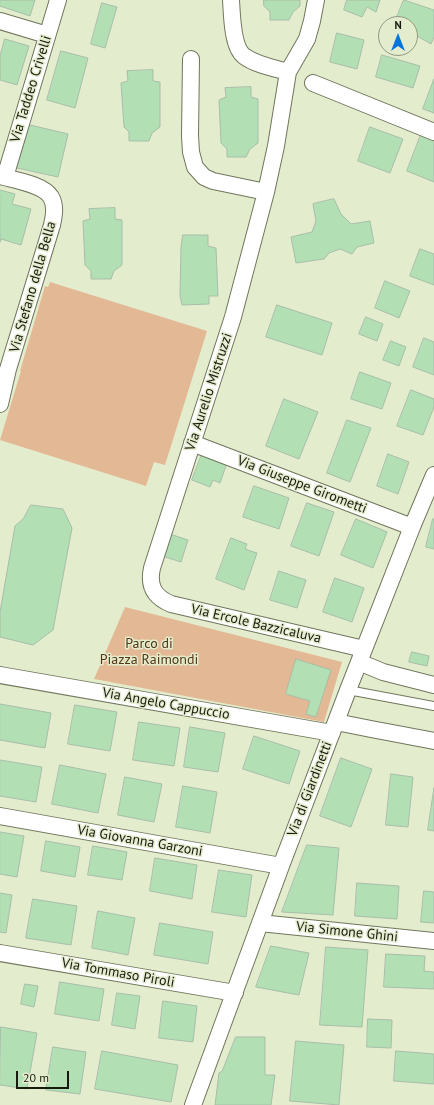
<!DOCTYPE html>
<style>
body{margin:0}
#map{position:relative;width:434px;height:1105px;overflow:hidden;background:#e4ecce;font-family:"PT Sans",sans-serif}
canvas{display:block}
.north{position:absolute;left:378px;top:16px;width:40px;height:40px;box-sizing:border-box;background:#e4ecce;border:1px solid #929882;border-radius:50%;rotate:0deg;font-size:11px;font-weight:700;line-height:16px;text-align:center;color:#181a10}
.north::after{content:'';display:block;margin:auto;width:14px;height:18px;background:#0375dc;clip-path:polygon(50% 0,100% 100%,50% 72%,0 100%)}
.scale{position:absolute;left:16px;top:1071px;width:53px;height:18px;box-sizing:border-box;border:2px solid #181a10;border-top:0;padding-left:5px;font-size:12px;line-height:14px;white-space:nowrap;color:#181a10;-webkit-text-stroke:3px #e4ecce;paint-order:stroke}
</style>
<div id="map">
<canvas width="434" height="1105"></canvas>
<div class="north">N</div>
<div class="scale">20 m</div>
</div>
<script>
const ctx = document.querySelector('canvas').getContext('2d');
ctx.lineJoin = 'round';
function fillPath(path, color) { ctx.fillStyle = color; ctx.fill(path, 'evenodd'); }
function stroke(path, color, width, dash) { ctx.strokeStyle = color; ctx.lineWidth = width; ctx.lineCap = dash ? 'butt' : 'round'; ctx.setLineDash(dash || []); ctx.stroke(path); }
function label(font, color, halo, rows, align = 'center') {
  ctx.font = font + ' "PT Sans",sans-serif'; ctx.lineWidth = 3; ctx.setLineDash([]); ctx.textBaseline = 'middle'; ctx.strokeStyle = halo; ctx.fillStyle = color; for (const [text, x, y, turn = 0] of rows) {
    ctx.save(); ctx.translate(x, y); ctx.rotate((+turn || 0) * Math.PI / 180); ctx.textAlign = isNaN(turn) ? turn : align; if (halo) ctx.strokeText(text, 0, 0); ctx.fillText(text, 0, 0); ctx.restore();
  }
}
fillPath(new Path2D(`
 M50,282L207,331L165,465L154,462L146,486L0,440L21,371H20L45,286L48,287Z
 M125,607L342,662L324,722L94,679ZM297,659L316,716L310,701L286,694Z`), '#e2b994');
const building = new Path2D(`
 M0,0H35L30,16L0,6Z
 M264,0H300V6L293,12L289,20H270V12L264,6Z
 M347,0H380L376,12L367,7L362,17L344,10Z
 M404,0L434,10V37L431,44L410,32V24H394Z
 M102,3L117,7L105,48L91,44Z
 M337,33L364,40L357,69L330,62Z
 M5,39L29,46L17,85L0,80V56Z
 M61,51L88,58L75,108L47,100Z
 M382,55L420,66L413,88L376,77Z
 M153,70V81L160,82V127L152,133L149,141H129V132L124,127L121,83L128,81L127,71Z
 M434,79V113L423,109Z
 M251,87V97L258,99V143L250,149L246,157H227V149L221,143L219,100L226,97L225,88Z
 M30,125L68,134L58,177L17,168Z
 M370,127L403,139L390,173L358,161Z
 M422,132L434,136V182L407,171Z
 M0,190L15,194L12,204L31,209L21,245L1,239L0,242Z
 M334,199L341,214L351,224L370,221L374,243L357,247L352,254L340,249L329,253L324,259L296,263L291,237L312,232L316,221L313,204Z
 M115,208V219L122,220V265L114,271L111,279H91V271L85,265L83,221L90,219L89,209Z
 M183,235H208V246L216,248L218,296H209V304L182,305L180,296L181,247Z
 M420,249L434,254V285L410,276Z
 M385,281L410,291L399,318L375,308Z
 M277,305L332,323L322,355L266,337Z
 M366,317L383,324L377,341L359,334Z
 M424,338L434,342V375L413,367Z
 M391,341L406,347L399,366L383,360Z
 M360,372L391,383L382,409L351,399Z
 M411,390L434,399V407L423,435L397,426Z
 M284,399L318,412L299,459L266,446Z
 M347,420L371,428L350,482L327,473Z
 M202,454L227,463L220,483L213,480L210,487L192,480Z
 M388,454L409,462L398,494L377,486Z
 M254,486L289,498L279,529L243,517Z
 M307,503L334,512L319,556L291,546Z
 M31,505L63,509L72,528L53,630L33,645L0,637V612L15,526L23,519Z
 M356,519L387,532L373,568L341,555Z
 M433,519H434V549L426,547Z
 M170,534L188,540L181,562L162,556Z
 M231,538L247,544L245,549L257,553L244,590L216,579Z
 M279,571L306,580L297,608L270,600Z
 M335,578L364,588L352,622L323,612Z
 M412,652L429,656L427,666L409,662Z
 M296,659L331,670L316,717L306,714L310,701L286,694Z
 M0,704L51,713L45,748L0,740Z
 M75,705L117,712L110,751L68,744Z
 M139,722L180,728L174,766L133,760Z
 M190,727L225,733L218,772L184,767Z
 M254,736L300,751L289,784L243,769Z
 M341,758L372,769L351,827L320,816Z
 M0,760L42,767L36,802L0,796Z
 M60,765L106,774L98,813L52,804Z
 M391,774L413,777L408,827L386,825Z
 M125,777L162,784L154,822L118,815Z
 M183,786L217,792L210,833L176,827Z
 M434,788V831L428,830Z
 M0,832L24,836L17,877L0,874Z
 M46,841L80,847L75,877L41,871Z
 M307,845L339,848L333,915L282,912Z
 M93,846L127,852L122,880L88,875Z
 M155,858L197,865L192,899L150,891Z
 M219,870L252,875L246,917L212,912Z
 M357,883L399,886L397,919L355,916Z
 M424,891L434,892V923L421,922Z
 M0,893L12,895L6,933L0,932Z
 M33,899L77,906L71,945L26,938Z
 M98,911L135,918L128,955L92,948Z
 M160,923L213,932L208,964L154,955Z
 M271,946L309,953L299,995L256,987Z
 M326,947L368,950L362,1027L320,1025Z
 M386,954L425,956L424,971L434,972V989L384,987Z
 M60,982L104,989L99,1021L55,1014Z
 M25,984L38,986L34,1007L21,1004Z
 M117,993L140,996L135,1029L112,1025Z
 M163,1001L197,1006L193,1042L159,1038Z
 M368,1019L392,1020L391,1048L367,1047Z
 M1,1027L37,1033L27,1089L0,1085Z
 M236,1037H265V1075H275L271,1105H215L219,1073L222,1071Z
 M296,1041L344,1045L339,1105L290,1101Z
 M53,1047L86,1052L80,1094L46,1090Z
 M102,1051L178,1065L171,1102L95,1089Z
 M396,1051L434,1054V1084L394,1081Z`);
fillPath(building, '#b2dfb3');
stroke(building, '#a7bea8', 1);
const service = new Path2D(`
 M348,690L434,706`);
const minor = new Path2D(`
 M231,0C232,14 232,47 244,56C256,65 274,68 288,72
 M316,0L312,21L307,39L288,72L276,146L266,192L233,317L152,568C148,586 154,597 171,604L364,649
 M0,21L47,35
 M191,59L190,136L191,152L195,167L204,177L213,181L266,192
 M313,83L434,132
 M0,176C14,180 43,184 51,197C56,206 54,216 52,225L8,369L0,404
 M5,177L58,0
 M192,443L412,527
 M359,662L383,672L434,685
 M0,675L332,733
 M336,722L371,729L434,741
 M0,816L281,866
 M260,923L434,941
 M0,953L235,993
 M193,1105L281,866L348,690L412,527L434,475`);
stroke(service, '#70765c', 10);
stroke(minor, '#70765c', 18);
stroke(service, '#fff', 8);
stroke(minor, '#fff', 16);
label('14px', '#181a10', '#e4ecce', [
 ["Via Taddeo Crivelli",31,89,-73],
 ["Via Stefano della Bella",33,287,-74],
 ["Via Aurelio Mistruzzi",209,392,-72],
 ["Via Giuseppe Girometti",302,485,21],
 ["Via Ercole Bazzicaluva",256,624,13],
 ["Via Angelo Cappuccio",166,704,10],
 ["Via di Giardinetti",310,789,-69],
 ["Via Giovanna Garzoni",140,841,10],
 ["Via Simone Ghini",347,932,6],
 ["Via Tommaso Piroli",118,973,10]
]);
label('14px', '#533514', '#e4ecce', [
 ["Parco di",149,644],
 ["Piazza Raimondi",149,660]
]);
</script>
